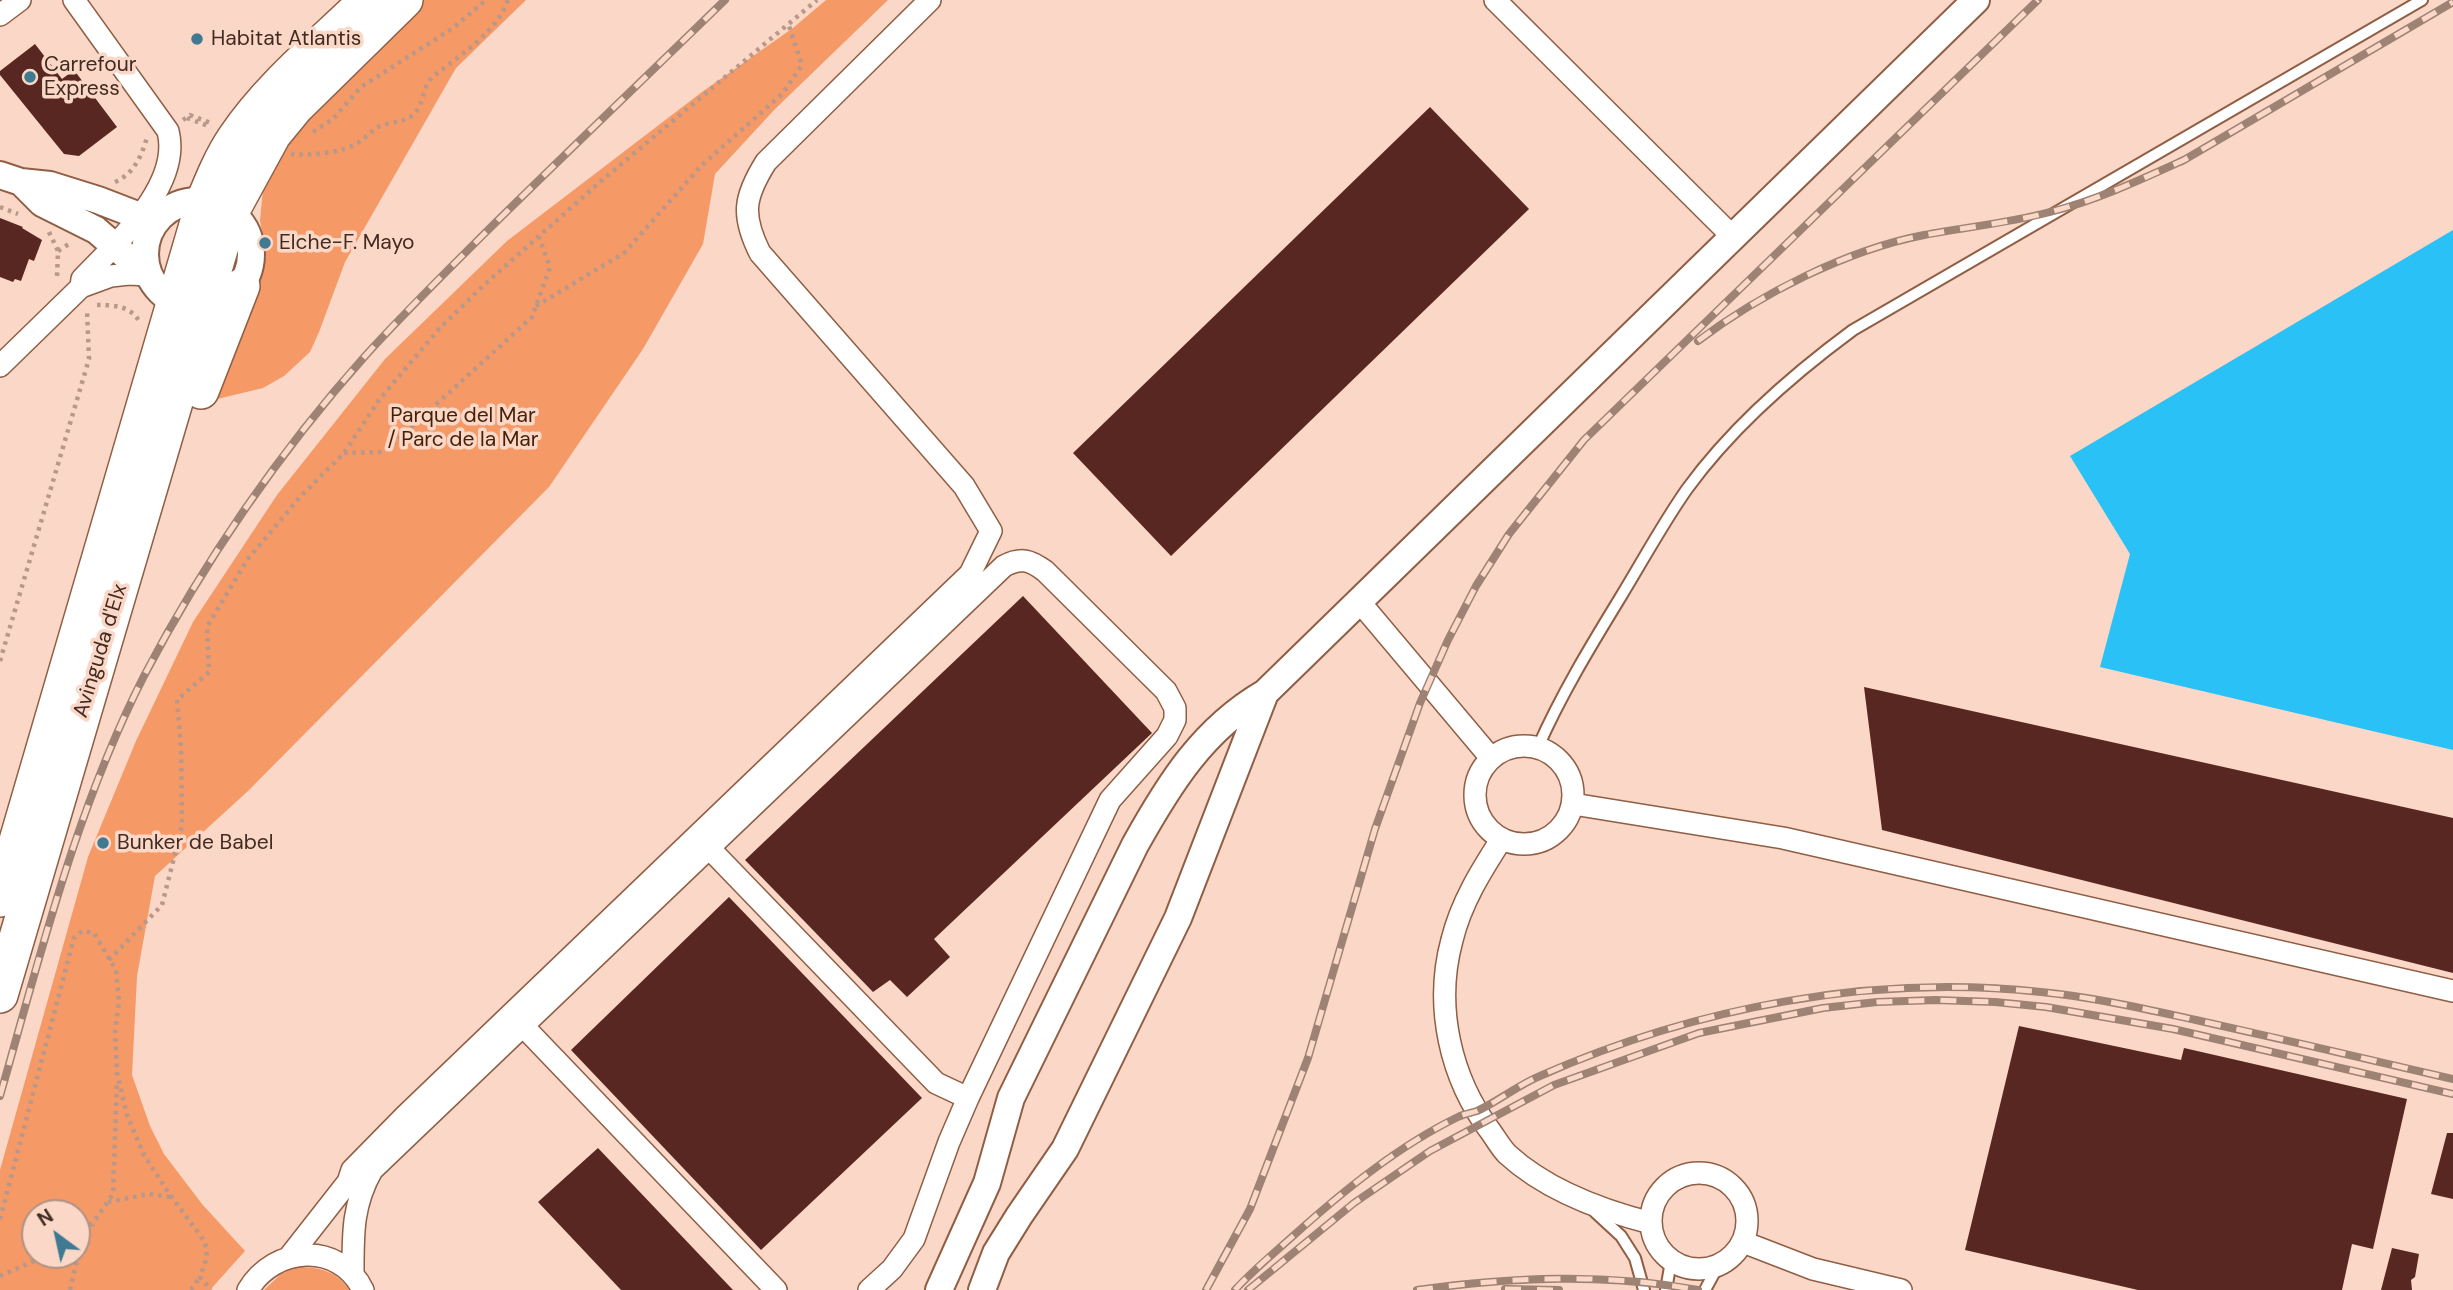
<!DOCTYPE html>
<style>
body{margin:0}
#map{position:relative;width:2453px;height:1290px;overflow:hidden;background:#fad7c6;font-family:"DM Sans",sans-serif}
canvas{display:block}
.north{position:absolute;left:21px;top:1199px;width:70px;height:70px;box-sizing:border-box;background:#fad7c6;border:2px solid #b09284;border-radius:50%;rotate:327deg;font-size:19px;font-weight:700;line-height:28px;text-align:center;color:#412b20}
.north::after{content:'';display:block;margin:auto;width:24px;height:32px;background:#3f7992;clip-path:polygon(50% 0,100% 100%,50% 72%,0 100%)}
</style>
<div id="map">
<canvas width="2453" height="1290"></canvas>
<div class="north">N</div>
</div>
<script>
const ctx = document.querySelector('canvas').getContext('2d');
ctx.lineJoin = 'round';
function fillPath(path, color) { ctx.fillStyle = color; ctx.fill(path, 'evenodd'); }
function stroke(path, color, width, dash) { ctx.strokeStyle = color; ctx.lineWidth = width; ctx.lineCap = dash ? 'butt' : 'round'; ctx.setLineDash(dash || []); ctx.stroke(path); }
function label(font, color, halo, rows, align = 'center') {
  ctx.font = font + ' "DM Sans",sans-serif'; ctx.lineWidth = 7; ctx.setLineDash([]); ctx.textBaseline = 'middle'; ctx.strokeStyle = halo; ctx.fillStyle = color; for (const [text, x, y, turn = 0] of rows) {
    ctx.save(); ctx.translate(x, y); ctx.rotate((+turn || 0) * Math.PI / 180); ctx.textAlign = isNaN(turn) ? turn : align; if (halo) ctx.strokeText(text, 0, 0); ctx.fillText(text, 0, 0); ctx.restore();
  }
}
fillPath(new Path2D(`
 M421,0H526L456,68L345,262L319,332L310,352L284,376L263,388L209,401L256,290L266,257L260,220L264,180L287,135Z
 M826,0H888L775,109L715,174L703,244L643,349L549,487L248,791L155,876L137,976L132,1075L150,1126L164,1154L202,1204L245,1251L210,1290H0V1170L88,857L136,741L193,622L277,495L385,359L507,241L702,92L793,28ZM35,1213H77V1255H35Z
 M298,1267C319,1267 337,1271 349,1290H264L282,1273Z`), '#f59967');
fillPath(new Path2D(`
 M2453,230V750L2100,667L2130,554L2070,456Z`), '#29c1f6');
fillPath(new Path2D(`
 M35,44L62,79L74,70L117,127L79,156L64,154L0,75V71Z
 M1430,107L1529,209L1171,556L1073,453Z
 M0,218L23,227L22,228L42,240L34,261L29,259L21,281L15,279L13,282L0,277Z
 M1023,596L1152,733L934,939L950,957L907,997L890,980L873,992L745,860Z
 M1864,687L2453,818V973L1882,830Z
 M729,897L922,1098L761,1250L571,1050Z
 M2019,1026L2181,1060L2184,1048L2407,1099L2373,1249L2352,1244L2342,1290H2138L1965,1250Z
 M2447,1133H2453V1199L2431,1194Z
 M598,1148L733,1290H621L538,1202Z
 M2392,1248L2419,1254L2415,1277L2411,1280L2412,1290H2381Z`), '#592721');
const service = new Path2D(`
 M1538,747C1561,695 1590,647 1620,598C1642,562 1663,523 1687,489C1732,427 1792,375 1853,330L2422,0
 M1595,1212L1621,1236L1635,1258L1644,1290
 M1666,1290L1671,1261
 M1705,1290L1718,1266`);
const minor = new Path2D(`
 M74,0L168,131C182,186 116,243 82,279L81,287
 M1495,0L1734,238
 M0,15L20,0
 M0,366L81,287L111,276L129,274L148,275
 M1358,600L1491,758
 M1475 795a49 49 0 1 1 98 0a49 49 0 1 1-98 0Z
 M1573,804L1783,838L2453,991
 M1501,840C1481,871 1461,903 1452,940C1434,1006 1450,1078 1491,1132C1496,1139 1501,1148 1507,1154C1546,1190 1600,1210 1651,1223
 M710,849L936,1083L968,1098
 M524,1027L776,1290
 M1651 1221a48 48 0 1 1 96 0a48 48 0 1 1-96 0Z
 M1743,1242L1813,1269L1901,1290
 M290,1256L348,1182L352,1170L405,1116L970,574L991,531L964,486L760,253C741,215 744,197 766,162L930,0
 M353,1275C353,1235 352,1205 372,1170L1004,566C1021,557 1030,560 1045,571L1166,691L1175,708V720L1167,736L1110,800L968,1098L949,1142L914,1239L892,1269L869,1290
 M248,1290C274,1246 339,1241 363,1290`);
const tertiary = new Path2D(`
 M0,175L21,182L50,185L98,200L155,222
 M21,182L42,203L96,230L148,275
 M145 254a53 53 0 1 1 106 0a53 53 0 1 1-106 0Z
 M939,1290L987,1183L1011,1098L1135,845C1169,784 1203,729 1265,693L1976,0
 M982,1290L996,1253L1019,1216L1065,1149L1178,918L1265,693`);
const primary = new Path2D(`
 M201,391L242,286
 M0,899L204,201C213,179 222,157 235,138C269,87 323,43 367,0
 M0,995L231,212L273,135L296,107L405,0`);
stroke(service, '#8f5e44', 14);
stroke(minor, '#8f5e44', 24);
stroke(tertiary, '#8f5e44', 30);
stroke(primary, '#8f5e44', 38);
stroke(new Path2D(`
 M187,118L211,127
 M183,120L190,115L213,124
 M313,132L333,119L361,87L453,28L486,0
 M291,154C309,156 344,153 359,142C367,137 372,130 380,126C392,121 406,123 415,113C425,102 422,85 434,76C460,55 497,32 508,0
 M115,182C134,174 142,155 147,137
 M0,207L18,214
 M49,232L58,251L57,277L55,279
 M58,251L72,242
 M97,305C114,305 132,306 140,323
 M536,306L624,253L701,166L782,94L802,65L788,23
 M344,453L384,452L532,317L550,267L539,237
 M0,661L89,359L87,310
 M109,960L162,905L182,826L181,746L177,700L209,672L207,627L247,560L300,497L344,453L379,400L439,329L485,284L600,182L817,0
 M108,1202L149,1194L171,1197
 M0,1219L74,938L82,931L94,933L116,970L119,1001L115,1031L117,1073L127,1115L144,1155L168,1192L205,1242L207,1257L200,1277L211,1290
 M77,1237L95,1220L113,1194L117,1081
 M0,1276L48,1255
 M70,1290L79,1252L93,1224
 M191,1290L200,1277`), '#b7988a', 4.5, [3.5, 5]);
stroke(service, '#fff', 10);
stroke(minor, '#fff', 21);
stroke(tertiary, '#fff', 26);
stroke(primary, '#fff', 35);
const rail = new Path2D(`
 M1698,341C1760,294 1847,250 1924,235C1966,227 2009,223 2050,212C2097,200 2140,180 2184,160L2453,2
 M0,1096C41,953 76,809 144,676C203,563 280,451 366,355C405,312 447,271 488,230C566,153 646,77 725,0
 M1505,1289L1559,1290
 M1206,1290L1250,1209L1308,1058L1375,829L1420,703L1448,640L1476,586L1509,534L1584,440L2038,0
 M1235,1290C1253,1270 1273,1254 1293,1236C1342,1192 1398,1146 1458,1117C1464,1114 1471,1113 1477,1111C1499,1101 1518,1085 1540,1076C1696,1007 1871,974 2041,992C2093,997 2145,1009 2196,1020C2282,1039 2367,1059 2453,1079
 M1248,1290L1354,1203L1430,1151L1554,1085L1699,1033L1823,1008L1877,1002L1936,1000L1995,1002L2046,1007L2173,1029L2453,1094
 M1417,1290C1511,1277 1604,1273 1698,1290`);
stroke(rail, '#9e8274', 8);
stroke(rail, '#fad7c6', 5, [16]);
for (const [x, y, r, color] of [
 [197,39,7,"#3f7992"],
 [30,77,7,"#3f7992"],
 [265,243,7,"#3f7992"],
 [103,843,7,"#3f7992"]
]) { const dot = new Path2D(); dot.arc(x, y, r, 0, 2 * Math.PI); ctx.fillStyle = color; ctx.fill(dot); stroke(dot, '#fad7c6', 2.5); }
label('21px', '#412b20', '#fad7c6', [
 ["Habitat Atlantis",211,39],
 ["Carrefour",44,65],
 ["Express",44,89],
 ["Elche-F. Mayo",279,243],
 ["Bunker de Babel",117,843]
], 'left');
label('21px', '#451f07', '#fad7c6', [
 ["Parque del Mar",463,416],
 ["/ Parc de la Mar",463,440]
]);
label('21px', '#412b20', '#fad7c6', [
 ["Avinguda d'Elx",101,651,-73]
]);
</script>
